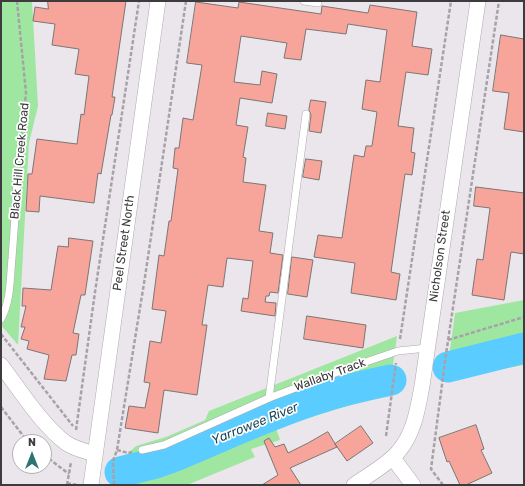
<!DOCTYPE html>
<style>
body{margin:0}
#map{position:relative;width:525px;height:486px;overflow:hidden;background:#eae6ec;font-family:Rubik,sans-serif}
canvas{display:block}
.frame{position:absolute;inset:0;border:2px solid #3d3b3d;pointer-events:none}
.north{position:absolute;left:12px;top:434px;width:40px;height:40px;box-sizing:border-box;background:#fff;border:1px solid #b1b1b1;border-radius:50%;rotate:0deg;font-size:11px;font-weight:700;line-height:16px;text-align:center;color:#3d3b3d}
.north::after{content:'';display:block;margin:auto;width:14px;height:18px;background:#2b7574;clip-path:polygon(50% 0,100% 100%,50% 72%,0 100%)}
</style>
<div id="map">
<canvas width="525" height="486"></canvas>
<div class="frame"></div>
<div class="north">N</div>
</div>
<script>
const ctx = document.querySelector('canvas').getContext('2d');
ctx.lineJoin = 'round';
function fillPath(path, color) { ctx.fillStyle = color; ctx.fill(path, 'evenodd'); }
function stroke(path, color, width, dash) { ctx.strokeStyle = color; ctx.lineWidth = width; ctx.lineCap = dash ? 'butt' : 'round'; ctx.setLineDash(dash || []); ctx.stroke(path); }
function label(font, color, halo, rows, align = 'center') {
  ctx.font = font + ' Rubik,sans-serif'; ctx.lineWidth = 3.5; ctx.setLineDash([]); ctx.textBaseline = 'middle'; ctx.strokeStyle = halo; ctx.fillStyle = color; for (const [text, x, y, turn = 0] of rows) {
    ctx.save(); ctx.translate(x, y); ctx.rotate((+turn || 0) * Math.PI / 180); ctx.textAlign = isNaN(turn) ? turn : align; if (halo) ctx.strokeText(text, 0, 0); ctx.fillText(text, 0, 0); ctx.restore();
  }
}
fillPath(new Path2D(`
 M1,1H32L38,106L29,143L18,345L1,325Z
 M524,300V365L446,379L455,313Z
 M397,336L389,393L276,428L280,440L251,449L255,457L187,485H119L115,465L136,446L166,437L205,420L209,411Z`), '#9fe7a0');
stroke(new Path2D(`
 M448,367L524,348
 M120,472L156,463L170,458C219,438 269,414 320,398C343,390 367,385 391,380`), '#5accff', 31);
const building = new Path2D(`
 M48,1H126L112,97H115L112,115H111L101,174L98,173L94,203L40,196L39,212L26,211L28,174H32L37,139L77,144L81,114L84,115L89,76L75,74L79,49L52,45L55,24L33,21L35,7L48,9Z
 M196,2L238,8L239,2L321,14L322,6L368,13L370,5L417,12L412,46L432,49L428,75L406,72L398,126L414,128L411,152L415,153L412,175L405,174L391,272L400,274L396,300L351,293L355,263L314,257L318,235L342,238L354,155L364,157L366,146H372L377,112L362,109L366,80L380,82L387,30L348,24L346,34L306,29L301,60L284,58L287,43L241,36L234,82L260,85L262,71L277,74L272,103L240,98L236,125L248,127L243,157L246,158L243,182L266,185L259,231L273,233L270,253L283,255L278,293L270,292L269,296H266L265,302L276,303L275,316L241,311L243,298L248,299L253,261L227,258L223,287L208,285L202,325H207L197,395L164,390L158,433L125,428L129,406L145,408L150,383L144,382L150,341L161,343L166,311L152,309L159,255L164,256L169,221H171L178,169L173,168L175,148H179L183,118L193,120L202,65L187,63Z
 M501,35L524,39V132L504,129L509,93L493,91Z
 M311,100L326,102L321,133L309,131L311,115L309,110Z
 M268,113L287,116L285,129L266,126Z
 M306,159L322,161L319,180L303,177Z
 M476,187L524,193V254L511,252L504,300L472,295L477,259L483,260L490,208L474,206Z
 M69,238L93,241L85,295H81L73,333L79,334L76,355H72L66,381L44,379L49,355L27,349L29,341L21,339L25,327H21L26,306H22L23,288L51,290L58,246L68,247Z
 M292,257L313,260L307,297L288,294Z
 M307,316L366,325L363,348L304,339Z
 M476,425L484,449L481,450L492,473L466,485H460L449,461L447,462L439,438Z
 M361,426L373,443L347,461L335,444Z
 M328,432L337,447L290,468L301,485H262L278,475L264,441L269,438L275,447L284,444L288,453L308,443Z`);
fillPath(building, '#f7a49a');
stroke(building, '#7c7574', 1);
const service = new Path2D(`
 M304,1L318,3
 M1,319C11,301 10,278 12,258C14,232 16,206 17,180
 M269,398L306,114
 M142,450L164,445L269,398L351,367L398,351L427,348`);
const minor = new Path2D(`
 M1,365C19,389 42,425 66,443C75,449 85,451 95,454
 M393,458L413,485
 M91,485L158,1
 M354,485C368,475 387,465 398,452C414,434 418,408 422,386L478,1`);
stroke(service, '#aeaab0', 8);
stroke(minor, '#aeaab0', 16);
stroke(new Path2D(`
 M17,1L26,93L18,170
 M1,334L73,426
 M400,339L451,1
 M448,340L524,317
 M1,407L28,442
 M76,430L95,292L139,1
 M386,436L396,363
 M117,450L128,453L132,452
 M44,455L69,474
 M67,483L77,485
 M67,485L71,462
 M114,485L113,461L117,450L145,277L186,1
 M443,485L431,469L446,354L499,1`), '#a6a2a7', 2.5, [4, 2]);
stroke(service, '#fff', 7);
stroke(minor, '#fff', 15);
label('12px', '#3d3b3d', '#fff', [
 ["Black Hill Creek Road",20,161,-85],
 ["Peel Street North",124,243,-82],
 ["Nicholson Street",440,256,-82],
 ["Wallaby Track",330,375,-20]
]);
label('italic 13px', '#18485d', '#fff', [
 ["Yarrowee River",255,424,-22]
]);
</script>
